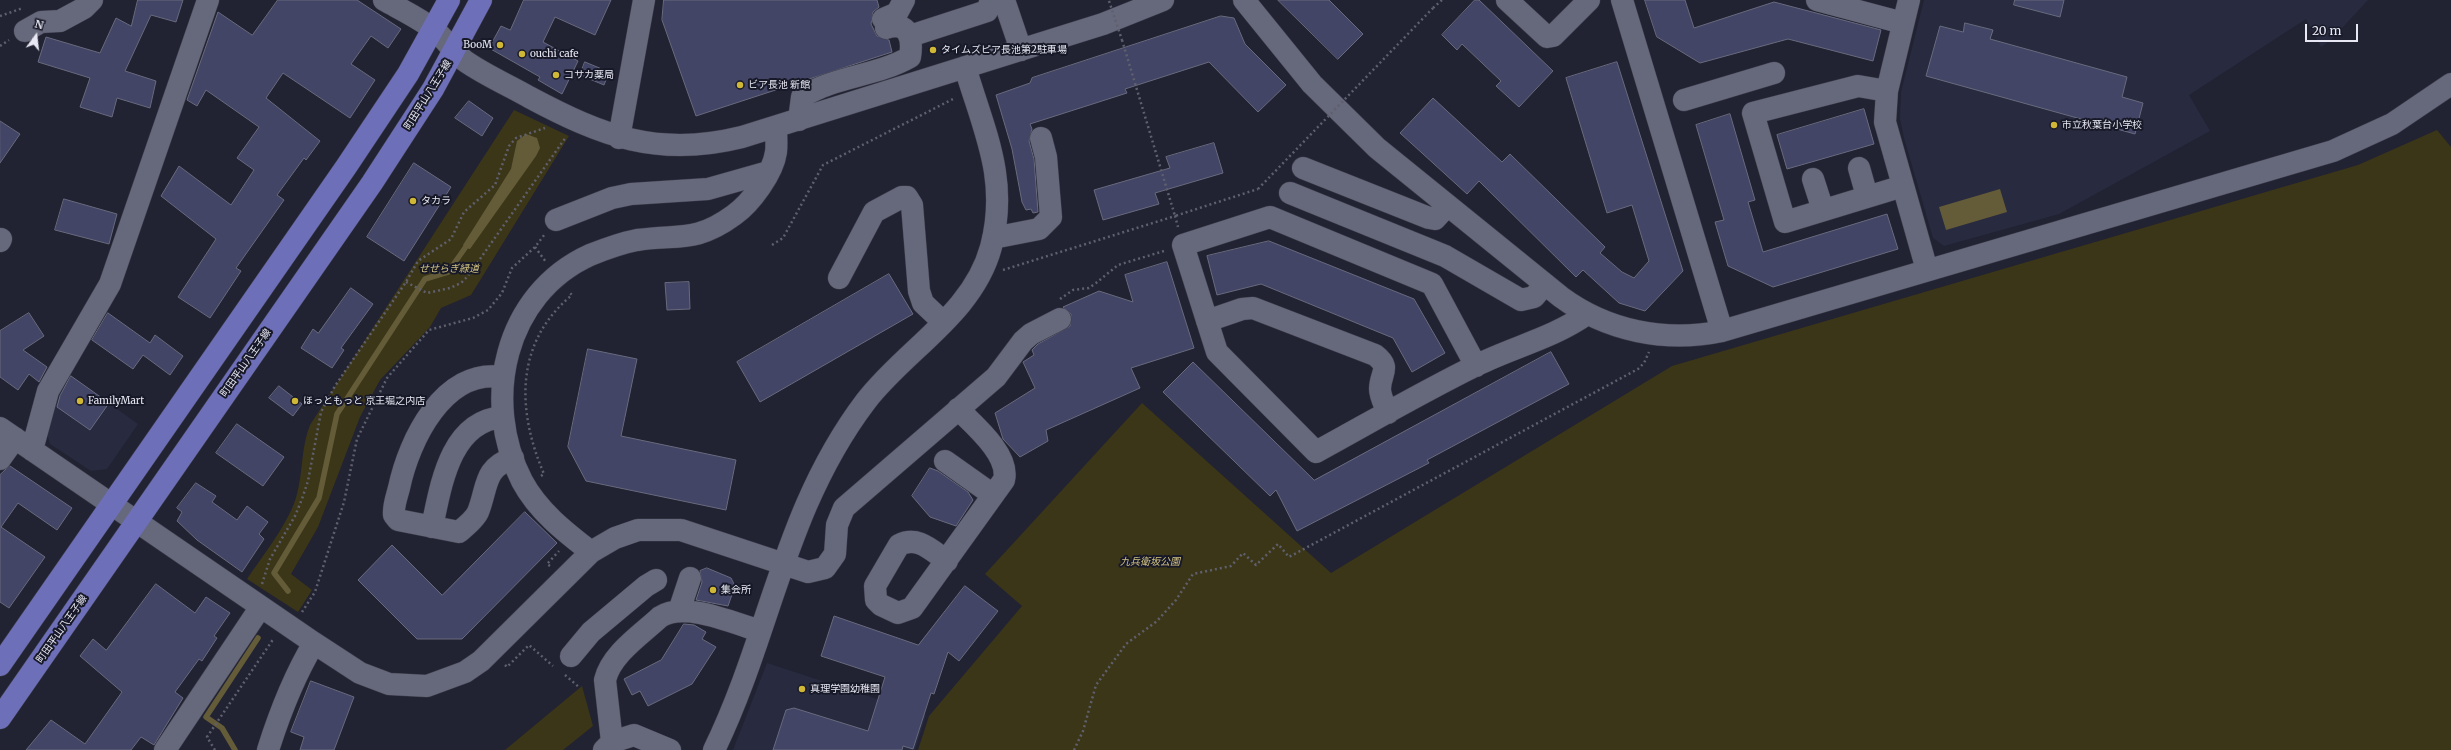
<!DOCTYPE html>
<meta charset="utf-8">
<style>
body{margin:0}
#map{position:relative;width:2451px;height:750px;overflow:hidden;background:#212232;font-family:Merriweather,serif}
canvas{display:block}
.north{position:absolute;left:16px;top:16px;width:40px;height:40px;-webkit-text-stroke:3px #181928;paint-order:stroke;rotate:15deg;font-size:11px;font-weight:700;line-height:16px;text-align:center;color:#e7e8f3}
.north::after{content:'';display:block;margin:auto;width:14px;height:18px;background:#e7e8f3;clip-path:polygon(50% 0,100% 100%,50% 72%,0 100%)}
.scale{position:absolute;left:2305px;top:24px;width:53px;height:18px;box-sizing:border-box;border:2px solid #e7e8f3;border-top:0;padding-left:5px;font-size:12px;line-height:14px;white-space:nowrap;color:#e7e8f3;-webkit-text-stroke:3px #181928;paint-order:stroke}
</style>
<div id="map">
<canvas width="2451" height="750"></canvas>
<div class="north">N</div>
<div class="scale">20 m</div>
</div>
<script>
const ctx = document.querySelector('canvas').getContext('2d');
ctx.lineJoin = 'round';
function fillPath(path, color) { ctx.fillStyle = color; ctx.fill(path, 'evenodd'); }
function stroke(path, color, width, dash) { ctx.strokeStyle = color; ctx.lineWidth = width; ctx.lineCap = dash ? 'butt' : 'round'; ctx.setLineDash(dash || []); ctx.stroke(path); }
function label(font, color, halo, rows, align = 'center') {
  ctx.font = font + ' Merriweather,"Noto Sans JP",serif'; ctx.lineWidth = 4; ctx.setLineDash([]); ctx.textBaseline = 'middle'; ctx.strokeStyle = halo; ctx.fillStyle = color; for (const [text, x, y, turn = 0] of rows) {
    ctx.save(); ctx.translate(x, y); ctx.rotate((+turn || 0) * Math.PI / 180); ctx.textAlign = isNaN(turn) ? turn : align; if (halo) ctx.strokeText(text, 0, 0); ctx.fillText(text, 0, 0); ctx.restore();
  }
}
fillPath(new Path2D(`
 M1924,0H2368L2332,39L2321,47L2306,19L2189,95L2210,131L2059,214L1944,246L1933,238L1904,138L1900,119L1901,92Z
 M71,376L138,424L107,469L91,471L50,444L46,431L52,403Z
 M767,663L926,715L915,750H733Z`), '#282a3f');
fillPath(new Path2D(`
 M514,110L569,136L471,295L441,308L430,327L380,380L360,417L318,527L291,574L312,590L298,612L247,579C263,555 290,522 297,494C303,472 301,447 310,425Z
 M2437,130L2451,147V750H918L929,716L1022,606L985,574L1142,403L1331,573L1672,366L2358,165Z
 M582,686L593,726L563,750H505Z`), '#3c3618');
fillPath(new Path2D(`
 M526,134L537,138L540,148L536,156L470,249L465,248L463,245L511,169L517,141Z
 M2000,189L2007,212L1946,230L1939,207Z`), '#645c38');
stroke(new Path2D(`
 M288,591L274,573L319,498L337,414L425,279L448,272L465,248
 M235,750L222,728L206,717L258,638`), '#645c38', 5.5);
const building = new Path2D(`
 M138,0H183L176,22L151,15L125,71L156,81L150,108L117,98L112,117L80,107L90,78L38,62L46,37L100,53L116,18L131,26Z
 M278,0H357L401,29L388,48L371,36L351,64L375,80L350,118L283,73L266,98L320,141L306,160L304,158L277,195L284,200L236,268L241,271L210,318L178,297L216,239L161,196L179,166L231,205L254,170L237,158L259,127L206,90L197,106L187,100L218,12L252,35Z
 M524,0H611L595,35L555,17L543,42L578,61L562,94L538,80L540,77L489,48L501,26L510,30Z
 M664,0H877L879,7L873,12L871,24L877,36L889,40L892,52L696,116L662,20Z
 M1278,0H1329L1363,34L1338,59Z
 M1475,0H1479L1553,71L1519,107L1496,86L1501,81L1462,44L1457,50L1442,35Z
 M1645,0H1685L1694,28L1774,2L1881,30L1873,61L1788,39L1700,63L1657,37Z
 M2015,0H2064L2060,17L2014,5Z
 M1221,16L1234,18L1245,44L1286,85L1258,112L1209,62L1125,89L1127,93L1030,124L1032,129L1029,141L1034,159L1038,212L1033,213L1031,209L1026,210L1022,202L1012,149L996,95L1030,83L1032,78Z
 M1965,23L1993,30L1990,39L2127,77L2122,97L2143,103L2135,134L1926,76L1940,26L1963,32Z
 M585,62L609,72L604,85L580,75Z
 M1617,62L1683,271L1645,311L1619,303L1583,270L1576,277L1479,181L1467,194L1400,133L1433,98L1502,162L1510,154L1605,247L1600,253L1622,272L1634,278L1649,261L1632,205L1607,213L1566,78Z
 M469,101L493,118L482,136L455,118Z
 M1864,109L1874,144L1787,169L1777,135Z
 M1730,114L1755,200L1748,202L1763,252L1887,214L1898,249L1773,287L1728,266L1715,222L1724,220L1696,125Z
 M0,121L20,134L0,163Z
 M1214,143L1223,173L1155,193L1159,204L1103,220L1094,190L1170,168L1166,157Z
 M414,163L451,187L404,261L367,237Z
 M64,199L117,214L109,244L55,230Z
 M1269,241L1414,299L1445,353L1412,372L1393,338L1261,284L1217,295L1207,256Z
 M1167,262L1194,348L1131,368L1140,388L1046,430L1048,441L1020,457L1003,439L995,413L1035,388L1023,362L1034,355L1032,350L1038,344L1070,326L1071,314L1063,307L1099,291L1133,302L1125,275Z
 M889,274L913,314L760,402L737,362Z
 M689,282L690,309L667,310L665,283Z
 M351,288L373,304L341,348L344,350L332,368L301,348L313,329L318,333Z
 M29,313L44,336L23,350L47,367L39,382L29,374L18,390L0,377V331Z
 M108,313L150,343L155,335L183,356L170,375L143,355L133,369L92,340Z
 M588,349L637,359L621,436L736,460L726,510L586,481L568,447Z
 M1551,352L1569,384L1427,460L1429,463L1297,531L1276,490L1270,496L1163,392L1193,362L1314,480Z
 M71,376L109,403L90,430L57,407L60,396Z
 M279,386L302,404L293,416L269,398Z
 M237,424L284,457L263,486L216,453Z
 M10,466L72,508L57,530L18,503L1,527L45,557L9,608L0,602V475Z
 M930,468L938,471L968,492L973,500L956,526L930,517L912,496Z
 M196,483L216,496L212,502L237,520L247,506L268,522L259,534L264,539L242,572L197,540L177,521L182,512L177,508Z
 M525,512L557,543L462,639H417L358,580L392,545L442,595Z
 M707,568L731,578L735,586L728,606L696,600L702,582L700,571Z
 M156,584L195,613L206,597L230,613L214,636L217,638L202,661L199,659L175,692L183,698L154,745L141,737L131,750H26L51,720L85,744L122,692L80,656L93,639L106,650Z
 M965,586L998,611L959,661L948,652L934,694L931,693L913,749L903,746L902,750H773L786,710L794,708L868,731L885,677L821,656L834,616L918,645Z
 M684,624L694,625L706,632L702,639L716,647L692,684L648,706L640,691L632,695L624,679L661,660Z
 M311,681L354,697L334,750H300L304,737L291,732Z`);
fillPath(building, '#424565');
stroke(building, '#686a7d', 1);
const minor = new Path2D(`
 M384,0C400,9 419,18 433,29C445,38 453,52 465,61C485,75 508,85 529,97C602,136 658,158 742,137L1103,24L1163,0
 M1004,0L1021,50
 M1244,0L1312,84L1377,148L1561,297C1607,331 1666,343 1722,331L2333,151L2392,124L2451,84
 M1507,0L1547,37L1553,36L1589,0
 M1622,0L1722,331
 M1817,0L1903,23
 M1909,0L1887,91L1885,122L1927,270
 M883,19L897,13L904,0
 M25,31L41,22L60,21L84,8L92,0
 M910,36L987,11L991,0
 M1887,91L1858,86L1753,113L1785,222L1903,186
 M1684,100L1774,73
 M799,120L802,97C835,76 877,76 910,57C913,38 909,21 886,28
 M619,138L644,0
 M1303,168L1429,218L1435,219L1447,206
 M1859,168L1867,196
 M1813,179L1823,210
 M1290,193L1445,256L1521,300L1534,297L1545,284
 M556,220L612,198L631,194L708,189L768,172
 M993,238L1039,229L1051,217L1046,157L1041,138
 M0,241L1,239
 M839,278L874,212L902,197H907L912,205L919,291L923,303L943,322
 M1207,321L1242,309L1253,308L1375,355C1392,368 1380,373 1380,389C1380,397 1385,405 1388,413
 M1476,366L1432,284L1270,217L1183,245L1217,352L1316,452C1369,423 1422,392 1477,365C1513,347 1553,338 1587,314
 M502,377C444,368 409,440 399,488C397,496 393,506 394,515L398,520L459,532C465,527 475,519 478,512C488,487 483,468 513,458
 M0,428L314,643L360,673L389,684L427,686L465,672L481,661L591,552L615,538L638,530H681L808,572L825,568L835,554L837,525L844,508L996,377L1023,341L1031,334L1060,319
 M32,450L48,391L110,284L208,0
 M0,459L15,438
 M945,461L993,495
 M432,527C441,485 450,421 503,417
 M591,552C565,532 538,511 522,481C481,401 504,294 590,255C605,249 621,243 637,240C678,234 696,243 734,215C751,203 773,173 776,152C777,144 776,135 776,127
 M947,561C932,551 918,535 899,545L875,586L876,600L881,605L898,613L912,608L1004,480C1010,455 974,425 958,409
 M679,611L690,578
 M571,656L591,632L646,586L656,580
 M612,742L605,680C611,654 642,634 660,617C685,601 733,623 760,631
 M165,750L260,608
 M268,750C280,712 293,678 314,643
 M604,750L612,742L634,735L670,750
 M714,750C771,633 784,509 866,401C906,349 973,314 991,247C1009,179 984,131 965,67`);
const major = new Path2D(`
 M0,665L346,167L408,74L449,0
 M0,718L372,183L433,89L481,0`);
stroke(minor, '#3b3c49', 23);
stroke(major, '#3b3c49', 23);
stroke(new Path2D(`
 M1433,8L1442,0
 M0,16L23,8
 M1122,40L1175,216L1258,189
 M0,46L9,40
 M772,245L783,238L823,165L955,98
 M535,247L546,262
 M1003,270L1175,216L1178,227
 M406,282L427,293L450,288L461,283L468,276L566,137
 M1060,299L1073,290L1089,288L1096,283L1118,265L1164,251
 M541,476L544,474C517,411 514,343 572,295L569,292
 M550,566L547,564L559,551
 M262,584L270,559L295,516L302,499L308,481L321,412L335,386L406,282L418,261L451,239L464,212L495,185L509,146L516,138L545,128
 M302,612L315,592L344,502L357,439L387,378L429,330L473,318L488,310L502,293L512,268L535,247L545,234
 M505,665L507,667L529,645L553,666
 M565,675L580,688
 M215,750L207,737L274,638
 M1074,750L1083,731L1096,685L1126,644L1157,621L1176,600L1193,574L1231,566L1243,553L1256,565L1278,544L1289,557L1638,369L1644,363L1649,352`), '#5f606e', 2.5, [2, 3]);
stroke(minor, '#66687b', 22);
stroke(major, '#6e6fb9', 22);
stroke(new Path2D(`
 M1109,1L1122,40
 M1258,189L1433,8`), '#5f606e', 2.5, [2, 3]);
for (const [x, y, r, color] of [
 [500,45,4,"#d0b736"],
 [933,50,4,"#d0b736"],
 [522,54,4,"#d0b736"],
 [556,75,4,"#d0b736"],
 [740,85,4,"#d0b736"],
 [2054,125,4,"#d0b736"],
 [413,201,4,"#d0b736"],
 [80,401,4,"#d0b736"],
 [295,401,4,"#d0b736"],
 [713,590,4,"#d0b736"],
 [802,689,4,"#d0b736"]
]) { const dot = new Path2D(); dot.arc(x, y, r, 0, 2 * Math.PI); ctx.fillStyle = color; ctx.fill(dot); stroke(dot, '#181928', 1.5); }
label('10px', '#e7e8f3', '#181928', [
 ["BooM",492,45,"right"],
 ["タイムズピア長池第2駐車場",941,50],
 ["ouchi cafe",530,54],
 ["コサカ薬局",564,75],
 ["ビア長池 新館",748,85],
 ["市立秋葉台小学校",2062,125],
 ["タカラ",421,201],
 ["FamilyMart",88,401],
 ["ほっともっと 京王堀之内店",303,401],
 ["集会所",721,590],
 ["真理学園幼稚園",810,689]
], 'left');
label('10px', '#e7e8f3', '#181928', [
 ["町田平山八王子線",428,95,-58],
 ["町田平山八王子線",246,363,-55],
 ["町田平山八王子線",62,629,-55]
]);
label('italic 10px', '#cfc182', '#181928', [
 ["せせらぎ緑道",449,269],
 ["九兵衛坂公園",1150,562]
]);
</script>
